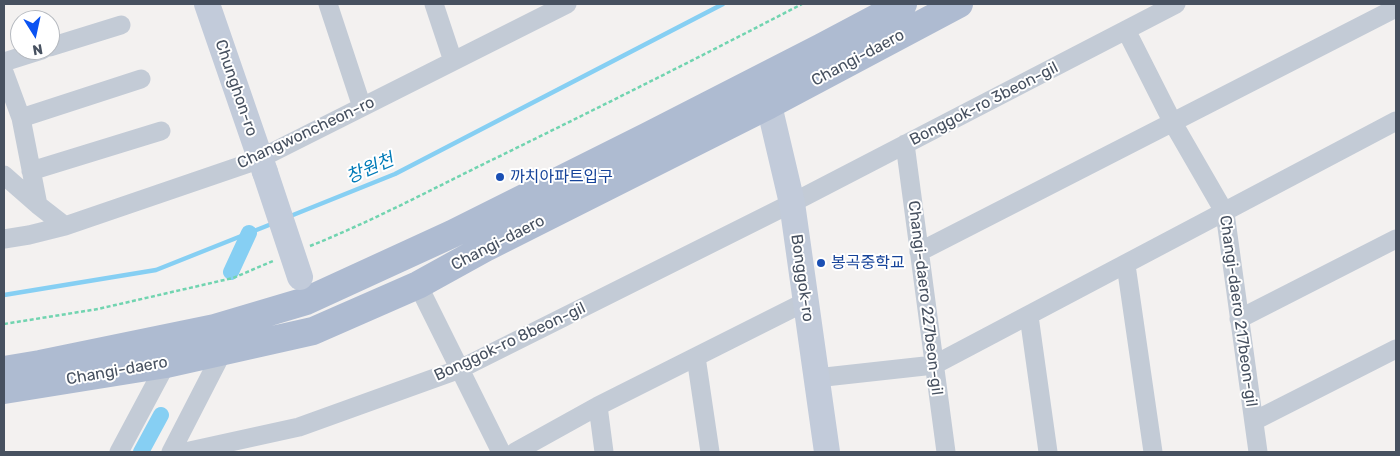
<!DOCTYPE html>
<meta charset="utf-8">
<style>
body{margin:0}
#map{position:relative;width:1400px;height:456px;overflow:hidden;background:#f3f1f0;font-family:Rubik,sans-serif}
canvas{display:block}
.frame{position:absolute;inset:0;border:5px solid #475160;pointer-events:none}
.north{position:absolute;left:10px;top:10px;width:50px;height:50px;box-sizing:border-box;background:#fff;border:1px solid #b5b9bf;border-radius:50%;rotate:170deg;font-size:14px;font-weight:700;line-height:20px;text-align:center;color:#475160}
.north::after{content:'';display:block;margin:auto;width:18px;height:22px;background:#0b53f2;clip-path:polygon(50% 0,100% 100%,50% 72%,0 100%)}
</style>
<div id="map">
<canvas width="1400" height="456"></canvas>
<div class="frame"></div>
<div class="north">N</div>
</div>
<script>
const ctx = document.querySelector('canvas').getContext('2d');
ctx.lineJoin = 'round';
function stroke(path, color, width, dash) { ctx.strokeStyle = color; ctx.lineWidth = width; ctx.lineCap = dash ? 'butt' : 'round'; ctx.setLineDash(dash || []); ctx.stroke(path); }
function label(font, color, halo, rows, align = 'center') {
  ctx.font = font + ' Rubik,"Noto Sans KR",sans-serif'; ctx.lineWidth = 4; ctx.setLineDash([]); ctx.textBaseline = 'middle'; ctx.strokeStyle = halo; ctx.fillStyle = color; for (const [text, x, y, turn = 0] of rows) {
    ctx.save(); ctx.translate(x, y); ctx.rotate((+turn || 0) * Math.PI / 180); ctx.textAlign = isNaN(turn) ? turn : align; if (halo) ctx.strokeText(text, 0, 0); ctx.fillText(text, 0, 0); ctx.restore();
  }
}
stroke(new Path2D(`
 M288,217L395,174L723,4
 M4,295L156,270L274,223`), '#86cff3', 4.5);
stroke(new Path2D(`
 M231,272L249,233
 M141,452L161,415`), '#86cff3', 16);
stroke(new Path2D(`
 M310,246C375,220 436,187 498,157C600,107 702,56 802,4
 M4,324L98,309L233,278L273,261`), '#71d4b0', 2.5, [4, 2.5]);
stroke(new Path2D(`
 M328,4L362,107
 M434,4L453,61
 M1126,30L1173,123L1225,213L1258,452
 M50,47L121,25
 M4,62L42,50
 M4,72L21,118L38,205
 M21,118L141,79
 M905,144L946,452
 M31,171L161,131
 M4,175L38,205L65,226
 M4,239L29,235L65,226L255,161L567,4
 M919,252L1396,8
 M1126,265L1153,452
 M418,285L501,452
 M1029,316L1048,452
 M1239,319L1396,239
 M696,357L710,452
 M816,378L934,365L1396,121
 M598,406L604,452
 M1254,421L1396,349
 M119,452L166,364
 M171,452L223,351
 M185,452L299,427L460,369L792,203L1176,4
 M515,452L598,406L805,302`), '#c3cbd6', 19);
stroke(new Path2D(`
 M207,4L265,172
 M764,84L792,203L827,452`), '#c2cbda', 26);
stroke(new Path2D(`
 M4,370L40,364L215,328L306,301L452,234L648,136L822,47L903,4
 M4,390L166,364L313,331L418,285L485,248L769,105L959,4`), '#aebbd1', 28);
stroke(new Path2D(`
 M265,172L300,277`), '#c2cbda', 26);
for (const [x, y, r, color] of [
 [500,177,5,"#1a4fb4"],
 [821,263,5,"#1a4fb4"]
]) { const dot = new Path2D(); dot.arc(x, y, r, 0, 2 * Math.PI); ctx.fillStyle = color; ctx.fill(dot); stroke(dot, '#fff', 2); }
label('16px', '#475160', '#fff', [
 ["Changi-daero",858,58,-28],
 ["Chunghon-ro",236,88,71],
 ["Bonggok-ro 3beon-gil",984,104,-27],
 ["Changwoncheon-ro",306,133,-25],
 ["Changi-daero",498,243,-27],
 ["Bonggok-ro",802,278,82],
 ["Changi-daero 227beon-gil",925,298,83],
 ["Changi-daero 217beon-gil",1238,311,82],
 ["Bonggok-ro 8beon-gil",510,342,-25],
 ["Changi-daero",117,371,-10]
]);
label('16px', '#164399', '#fff', [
 ["까치아파트입구",510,177],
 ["봉곡중학교",831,263]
], 'left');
label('italic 18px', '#017bb8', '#fff', [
 ["창원천",370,169,-23]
]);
</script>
